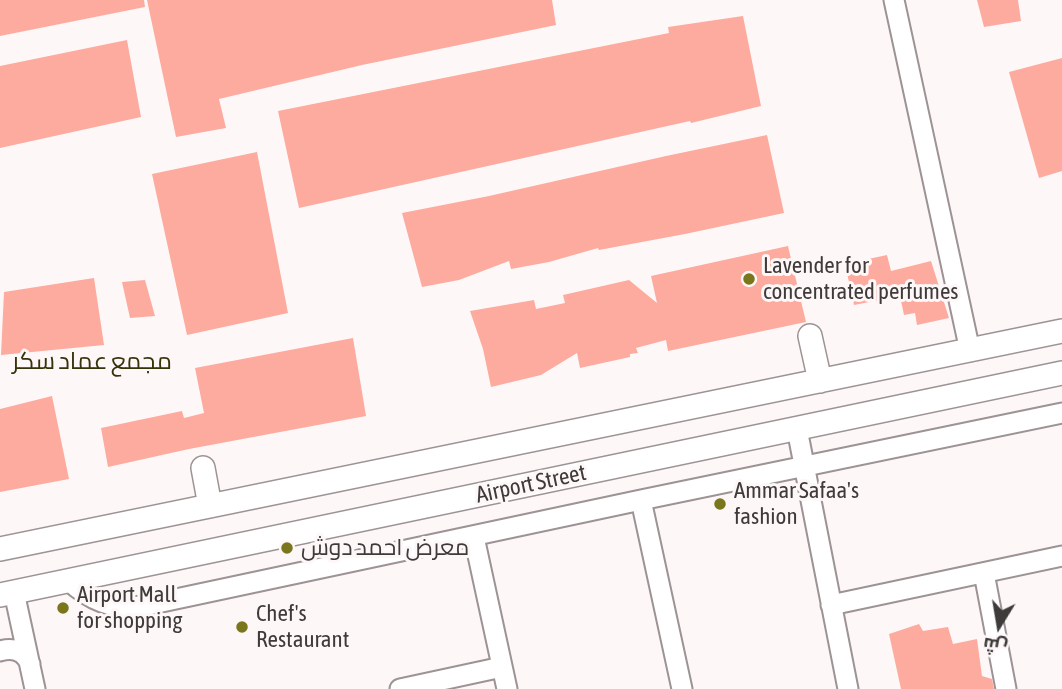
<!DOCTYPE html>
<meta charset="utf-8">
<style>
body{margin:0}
#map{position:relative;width:1062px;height:689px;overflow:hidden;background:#fef7f8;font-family:"Asap Condensed",Cairo,sans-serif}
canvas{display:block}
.north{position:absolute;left:964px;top:591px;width:70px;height:70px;-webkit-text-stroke:5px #fef7f8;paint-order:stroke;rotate:191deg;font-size:19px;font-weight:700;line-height:28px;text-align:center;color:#3f3b3b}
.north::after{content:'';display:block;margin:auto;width:24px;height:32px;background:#3f3b3b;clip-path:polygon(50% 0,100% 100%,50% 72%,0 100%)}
</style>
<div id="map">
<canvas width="1062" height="689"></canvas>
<div class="north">ش</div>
</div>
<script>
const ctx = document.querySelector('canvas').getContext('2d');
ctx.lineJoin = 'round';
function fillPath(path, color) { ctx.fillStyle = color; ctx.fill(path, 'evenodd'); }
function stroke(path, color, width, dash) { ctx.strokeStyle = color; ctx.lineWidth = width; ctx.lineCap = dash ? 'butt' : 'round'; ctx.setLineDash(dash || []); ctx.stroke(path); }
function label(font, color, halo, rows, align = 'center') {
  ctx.font = font + ' "Asap Condensed",Cairo,sans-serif'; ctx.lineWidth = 6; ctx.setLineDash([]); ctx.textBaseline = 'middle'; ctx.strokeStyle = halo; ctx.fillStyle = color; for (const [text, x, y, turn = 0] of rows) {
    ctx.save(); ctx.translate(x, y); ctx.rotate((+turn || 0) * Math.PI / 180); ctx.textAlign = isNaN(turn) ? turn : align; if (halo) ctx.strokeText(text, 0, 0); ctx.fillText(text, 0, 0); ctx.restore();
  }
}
fillPath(new Path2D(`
 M0,0H144L145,7L0,36Z
 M147,0H552L556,25L362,65L219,99L226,128L176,137Z
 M977,0H1018L1021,21L984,27Z
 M743,16L761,106L691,123L690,121L299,208L278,111L669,33L668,27Z
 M127,40L141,117L0,148V66Z
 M1062,58V171L1039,178L1009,72Z
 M767,135L784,213L685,234L599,250L598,248L549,262L511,269L509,261L459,280L422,287L402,213L489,196L666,156Z
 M257,152L288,313L187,335L152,174Z
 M788,246L806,322L668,351L666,340L636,348L638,353L630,354V357L580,368L577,353L541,375L491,387L483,349L470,311L534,300L536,309L565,303L563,295L629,280L657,303L651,276Z
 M887,255L891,271L931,261L949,318L917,325L915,313L904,315L900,296L854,305L845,264Z
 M94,278L104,345L1,355L4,292Z
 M145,280L155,316L130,318L122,282Z
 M353,338L366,416L189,449L108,467L101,428L182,411L184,418L204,413L195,368Z
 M52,396L69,479L0,492V409Z
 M919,624L923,631L948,627L953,644L977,639L982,676L992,679L994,689H901L889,634Z`), '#fdab9e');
const minor = new Path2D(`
 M894,0L970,351
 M797,429L848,689
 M641,500L682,689
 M474,537L507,689
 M984,573L1006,689
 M68,580C90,601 113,610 143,606L641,500L1062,413
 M14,592L35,689
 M831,605L1062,556
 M0,651C13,647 25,651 30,664
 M400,689L502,667`);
const major = new Path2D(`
 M810,336L820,381
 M203,468L210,506
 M0,549L1062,331
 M0,595L1062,373`);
stroke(minor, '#9e9394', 23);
stroke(major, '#9e9394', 26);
stroke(minor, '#fff', 19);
stroke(major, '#fff', 23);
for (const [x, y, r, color] of [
 [749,279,7,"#79761b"],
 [720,504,7,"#79761b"],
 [287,548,7,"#79761b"],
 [63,608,7,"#79761b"],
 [242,627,7,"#79761b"]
]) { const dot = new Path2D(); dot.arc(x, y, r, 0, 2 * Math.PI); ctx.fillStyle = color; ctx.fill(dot); stroke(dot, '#fef7f8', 2.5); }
label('23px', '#3f3b3b', '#fef7f8', [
 ["Lavender for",763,266],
 ["concentrated perfumes",763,292],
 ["Ammar Safaa's",734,491],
 ["fashion",734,517],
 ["معرض احمد دوش",301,548],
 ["Airport Mall",77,595],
 ["for shopping",77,621],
 ["Chef's",256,614],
 ["Restaurant",256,640]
], 'left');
label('23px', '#3f3b3b', '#fef7f8', [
 ["Airport Street",531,484,-12]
]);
label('24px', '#353309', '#fef7f8', [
 ["مجمع عماد سكر",92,361]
]);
</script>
